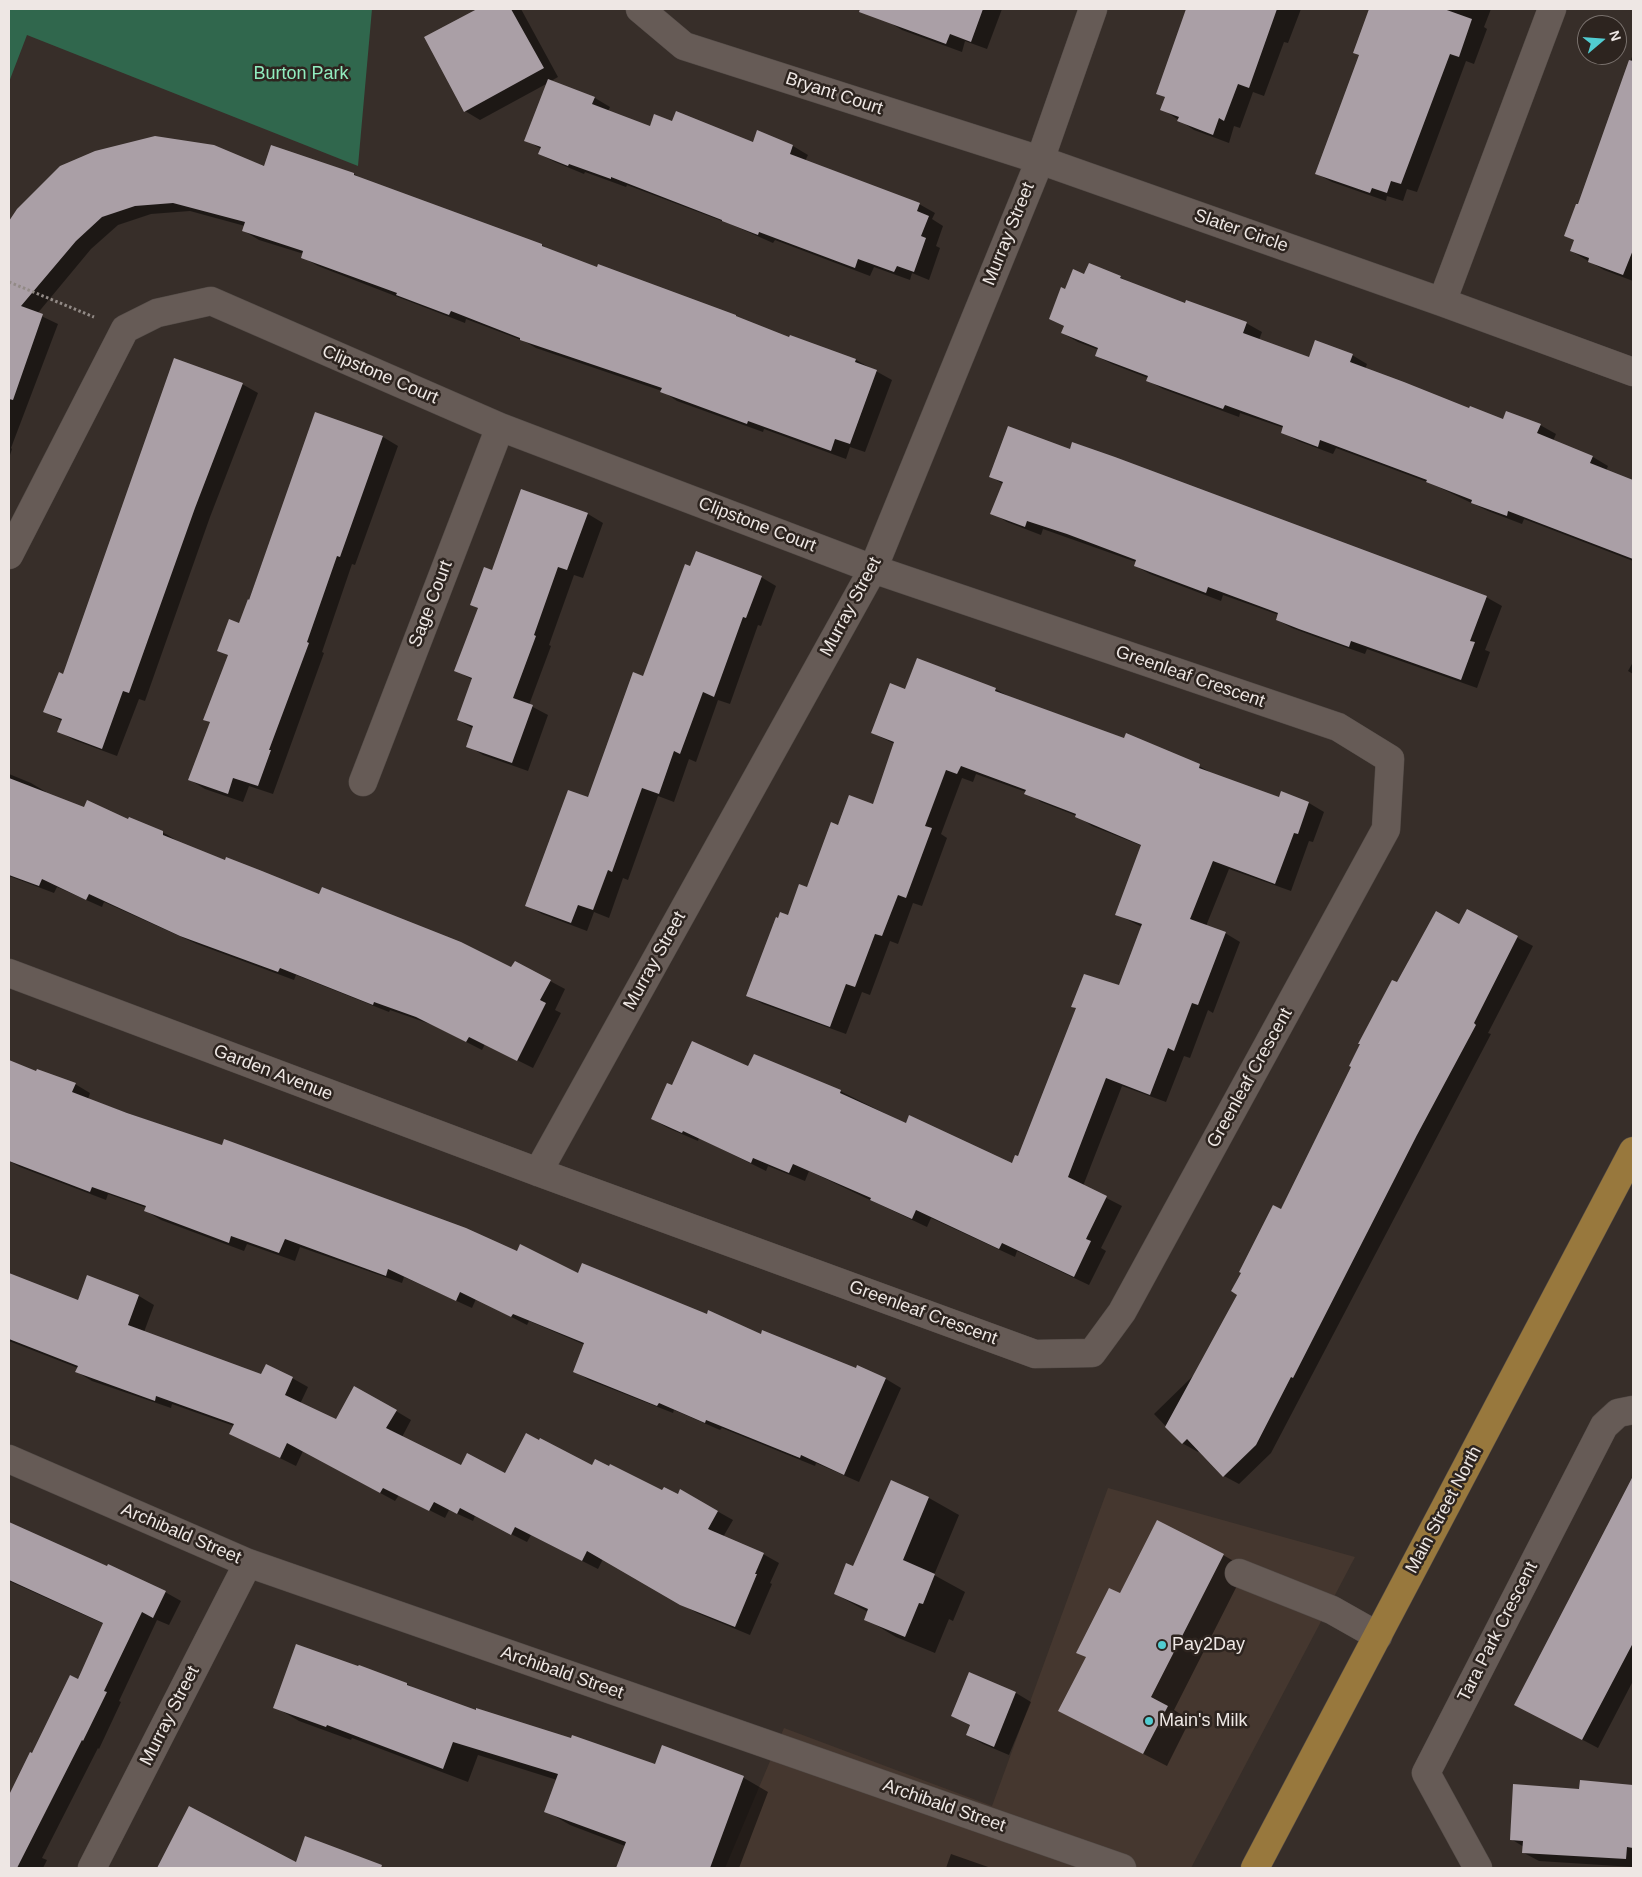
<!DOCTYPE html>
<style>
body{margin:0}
#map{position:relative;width:1642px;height:1877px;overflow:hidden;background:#372e29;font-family:Helvetica,sans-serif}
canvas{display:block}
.frame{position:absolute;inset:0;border:10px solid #eee7e4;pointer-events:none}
.north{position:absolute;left:1577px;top:15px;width:50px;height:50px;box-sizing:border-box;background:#2d241f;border:1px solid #7a726e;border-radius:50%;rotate:72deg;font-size:14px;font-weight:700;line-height:20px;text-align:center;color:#eee7e4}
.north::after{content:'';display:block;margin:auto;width:18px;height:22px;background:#51ccd1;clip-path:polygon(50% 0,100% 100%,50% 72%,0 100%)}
</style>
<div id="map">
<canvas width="1642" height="1877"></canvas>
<div class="frame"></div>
<div class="north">N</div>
</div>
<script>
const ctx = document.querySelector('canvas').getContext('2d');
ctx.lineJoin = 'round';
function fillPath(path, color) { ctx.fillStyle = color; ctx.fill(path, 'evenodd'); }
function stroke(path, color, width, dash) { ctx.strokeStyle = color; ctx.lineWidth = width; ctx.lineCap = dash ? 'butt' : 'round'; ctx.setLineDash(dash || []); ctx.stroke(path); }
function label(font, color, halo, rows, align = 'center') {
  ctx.font = font + ' Helvetica,sans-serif'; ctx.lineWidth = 5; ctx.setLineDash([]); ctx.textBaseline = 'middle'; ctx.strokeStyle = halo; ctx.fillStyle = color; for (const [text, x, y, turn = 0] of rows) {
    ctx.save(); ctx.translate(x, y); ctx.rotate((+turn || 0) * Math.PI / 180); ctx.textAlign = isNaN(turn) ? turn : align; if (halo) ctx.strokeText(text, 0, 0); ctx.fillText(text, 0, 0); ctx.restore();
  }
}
fillPath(new Path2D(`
 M1108,1488L1355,1557L1191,1868H725L784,1728L992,1806Z`), '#45372f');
fillPath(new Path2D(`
 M9,9H372L358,166L27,35L9,82Z`), '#30674d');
fillPath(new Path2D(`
 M480,9H521L558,77L551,81L595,98L610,107L608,111L650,127L672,122L753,144L793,146L808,155L805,161L919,204L935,213L932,219L943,226L936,246L940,248L929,280L912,273L910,280L874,267L870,276L775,240L773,243L730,224L627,185L626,187L585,172L584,174L555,162L539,154L541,149L526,140L548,83L480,120L465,111L426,38Z
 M891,9H1002L987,49L965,41L962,52L902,30L887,21Z
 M1187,9H1301L1288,43L1284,42L1264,96L1253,92L1240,128L1234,126L1229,143L1194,130L1162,109L1166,98L1157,93Z
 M1370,9H1491L1484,27L1487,29L1474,64L1466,61L1417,192L1407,189L1403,201L1387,196L1386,201L1332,182L1317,174L1360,56L1354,53Z
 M1633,54V281L1604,270L1571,251L1575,241L1565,235L1578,206Z
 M265,168L354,174L362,179L542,245L552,252L790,339L791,336L856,360L892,380L865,452L850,447L846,459L764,429L763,432L677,401L662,391L536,348L524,341L466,319L465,323L318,266L302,257L304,254L259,240L244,231L245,226L190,211L151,214L118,225L91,249L37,314L58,324L11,448L12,449L9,458V223L18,210Z
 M1084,276L1120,277L1129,282L1185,304L1246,323L1262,332L1259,340L1310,358L1352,355L1367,364L1365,369L1470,410L1503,421L1506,413L1540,425L1556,434L1553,441L1593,457L1608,466L1606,471L1633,481V561L1524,519L1522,524L1488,511L1430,483L1336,448L1333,454L1298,441L1282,432L1284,428L1240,413L1239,417L1163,389L1147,380L1148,378L1112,364L1096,356L1099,350L1078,342L1062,333L1065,327L1050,319L1066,290Z
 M242,384L258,393L210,517L145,701L139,699L117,756L74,740L58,731L62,721L45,712L63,675Z
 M316,413L383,437L398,446L355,565L352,564L322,652L324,653L273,794L249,786L243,802L205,789L190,780L211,723L204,719L229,656L219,650L240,625Z
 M1071,451L1486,597L1502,606L1485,650L1490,652L1477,688L1367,649L1365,654L1316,637L1292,628L1277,620L1279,615L1223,595L1221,601L1150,574L1135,566L1136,562L1043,529L1041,535L1007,522L992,513L1003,484L990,476Z
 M588,514L603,523L583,578L574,575L549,645L551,646L529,705L548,715L528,771L483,755L468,746L474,729L458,720L473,680L455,670L479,609L472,605L493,572Z
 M761,577L776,586L761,626L758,625L730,704L718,700L696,762L689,759L674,802L658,796L628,880L623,878L609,918L594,912L587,931L542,914L526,905L589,798L644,677Z
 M1633,662V674L1628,671Z
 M995,689L1010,697L1199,766L1215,775L1280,798L1282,793L1309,803L1324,812L1313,842L1309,841L1291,891L1229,869L1206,926L1225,933L1240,942L1213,1013L1208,1010L1190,1058L1184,1056L1166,1102L1122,1086L1083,1186L1122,1206L1101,1248L1106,1251L1089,1285L1017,1251L1015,1257L931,1218L927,1227L809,1171L805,1181L768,1166L766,1171L699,1138L698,1141L668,1128L652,1119L673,1086L749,1067L840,1091L906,1124L1013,1164L1019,1157L1077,1009L1073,1006L1119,987L1142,927L1116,914L1142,846L1092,826L1077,816L1041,802L1026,792L976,774L973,782L962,778L941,834L947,838L922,906L913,903L898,944L890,941L870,995L862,992L846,1034L763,1004L748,996L788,916L808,888L839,827L874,805L895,744L872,733L906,690Z
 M9,774L31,783L46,792V793L85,808L129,821V819L166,834L182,844L512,969L550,981L565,989L555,1010L561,1013L533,1068L485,1044L482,1050L433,1025L390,1010L389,1012L296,975L294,980L197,944L104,902L102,907L57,887L54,893L9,876Z
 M1467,911L1533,946L1488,1033L1491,1034L1271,1453L1239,1484L1224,1476L1200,1450L1198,1452L1182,1443L1154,1414L1194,1375L1203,1361L1397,984L1460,925Z
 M9,1061L37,1073L75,1084L90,1093L88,1099L579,1274L707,1316L886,1379L901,1388L859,1482L816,1463L815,1466L722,1428L720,1430L674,1410L673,1413L589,1380L574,1371L585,1345L529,1321L527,1325L476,1299L472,1308L404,1277L402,1283L300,1247L295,1261L247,1244L244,1251L161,1220L146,1211L147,1208L108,1194L106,1200L20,1167L9,1161Z
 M9,1274L79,1302L88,1277L139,1296L154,1305L144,1332L262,1375L292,1378L308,1387L300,1404L336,1421L396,1411L411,1420L402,1437L462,1467L506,1474L593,1467L663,1492L678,1496L681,1491L733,1520L723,1537L763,1554L779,1563L770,1583L772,1584L750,1635L697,1613L603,1559L598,1569L531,1535L527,1542L475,1516L473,1521L449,1510L445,1518L399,1495L395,1501L303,1451L296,1466L231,1434L234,1426L172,1404L171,1408L92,1381L77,1372L78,1368L9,1341Z
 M1633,1478V1681L1598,1748L1515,1704Z
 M892,1482L929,1498L959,1515L934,1575L965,1592L953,1621L949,1619L935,1653L896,1637L866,1619L868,1612L835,1594L854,1568Z
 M9,1523L165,1592L181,1601L169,1625L157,1620L119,1701L121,1702L99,1749L98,1748L42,1858L47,1860L43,1868H9V1798L31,1753L33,1754L79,1680L104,1624L9,1581Z
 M1223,1555L1246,1568L1174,1710L1190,1720L1167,1766L1083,1723L1087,1658L1120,1595Z
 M969,1674L1016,1693L1031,1702L1009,1755L983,1744L967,1735L971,1726L952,1716Z
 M407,1684L418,1691L476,1711L656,1765L663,1747L744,1778L768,1792L739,1868H617L625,1846L570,1825L546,1811L557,1780L478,1755L468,1782L352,1738L351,1740L299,1721L275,1707Z
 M1581,1782L1633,1786V1867L1539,1861L1524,1853V1847L1511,1839L1580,1790Z
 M190,1808L297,1864L371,1863L381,1868H159Z
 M951,1854L991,1868H946Z`), '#0007');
fillPath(new Path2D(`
 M477,9H511L544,68L464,112L424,37Z
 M860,9H983L971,42L950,34L946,44L859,12Z
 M1186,9H1277L1249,88L1238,84L1224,121L1219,118L1213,135L1177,121L1179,117L1160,110L1165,97L1156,94Z
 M1369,9H1444L1472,19L1459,57L1450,54L1401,184L1391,181L1387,193L1372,188L1370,193L1315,174L1359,55L1353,53Z
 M1629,60L1633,61V250L1623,275L1588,262L1589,258L1570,251L1574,240L1564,236L1576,204H1578Z
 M548,79L595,97L592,104L650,126L654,114L672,121L676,111L753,142L757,130L793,145L790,154L920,203L917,211L929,216L921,236L926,238L914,272L897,266L894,272L858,259L855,268L759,232L758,235L722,221V220L611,177V179L569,164L568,166L538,154L541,147L524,141Z
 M155,136L214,145L264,166L271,145L354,173V175L542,244V246L597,267L598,264L736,315V316L789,337L790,335L856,359L855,362L877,370L850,444L835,439L831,451L748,421L747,424L660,392L662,388L520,340V338L451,311L449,315L396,295L397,293L301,258L303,251L242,231L245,222L173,203L135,206L102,217L76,241L21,306L43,314L13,400L9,399V221L17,209L60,166L95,151Z
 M1089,263L1121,276L1120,278L1185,303L1186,300L1247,322L1243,333L1309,357L1315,340L1353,354L1350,362L1404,382L1469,408L1470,406L1503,419L1506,411L1541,424L1537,433L1593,456L1590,463L1633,480V559L1508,511L1507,516L1471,503L1472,500L1426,482L1427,480L1320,440L1318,447L1281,433L1283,426L1225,405L1223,409L1146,381L1148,376L1095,356L1098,348L1061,333L1064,326L1049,319L1061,287L1065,289L1073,269L1084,274Z
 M174,358L243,383L195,508L129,693L123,691L102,749L57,732L62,719L43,712L59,672L63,674Z
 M315,412L383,436L340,557L337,556L307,642L309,643L269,750H271L258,786L233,778L228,794L188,780L210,722L203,720L228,655L217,651L229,619L239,623L248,599L249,600Z
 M1008,426L1070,449L1072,442L1115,457L1487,596L1470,641L1475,642L1461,680L1351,641L1349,647L1299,629L1276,620L1278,613L1208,587L1206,593L1134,566L1136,560L1067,534L1027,521L1025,527L990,514L1003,482L989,477Z
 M521,489L588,513L567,570L558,567L534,635L536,636L513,698L533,705L512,763L466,747L473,726L457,720L472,678L454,671L478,608L470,605L484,567L492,570Z
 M696,551L762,576L746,618L743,617L714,697L703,692L680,754L674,751L659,794L642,788L612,872L608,870L593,910L578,905L571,923L525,906L568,790L588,797L633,672L643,676L685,564L690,566Z
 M917,658L996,688L995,691L1124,738L1126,733L1200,764L1199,768L1279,797L1281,791L1309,802L1298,834L1294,833L1275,884L1213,861L1190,919L1226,932L1198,1005L1192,1003L1174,1051L1168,1048L1150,1095L1106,1078L1068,1177L1107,1196L1086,1239L1091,1241L1074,1277L1002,1243L999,1249L916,1210L912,1219L870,1200L871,1198L793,1164L789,1173L753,1158L751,1163L683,1131L682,1133L651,1119L667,1083L672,1085L692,1041L748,1066L754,1054L841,1090L840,1093L906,1123L909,1115L1012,1163L1015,1155L1018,1156L1076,1008L1071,1007L1084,974L1119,985L1142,924L1115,915L1141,845L1075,817L1076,814L1024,794L1026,790L961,766L957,774L946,770L925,826L932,828L906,898L898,895L882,936L875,934L855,987L846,984L830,1027L746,996L776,917L778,918L780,912L788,915L799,884L807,887L831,822L838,825L849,795L873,804L894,742L871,733L890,683L905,689Z
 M9,778L84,807L87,800L128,819L129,817L163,831V835L225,860L226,857L262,871L319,894L322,887L461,942L511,967L515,961L551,980L540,1000L546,1003L517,1061L469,1037L466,1042L416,1017L374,1002L373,1005L280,968L278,972L180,936L89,894L86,900L42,879L39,886L9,875Z
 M1467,909L1518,936L1474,1023L1476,1025L1417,1135L1293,1378L1291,1377L1256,1445L1223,1477L1187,1439L1182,1444L1165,1427L1237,1295L1231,1291L1241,1273L1239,1272L1273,1205L1281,1209L1351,1067L1349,1066L1360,1044H1358L1392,980L1397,982L1436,911L1459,924Z
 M9,1060L36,1071L37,1069L76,1083L72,1092L127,1113L222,1145L224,1139L466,1228L517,1251L520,1244L578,1273L582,1263L707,1314L708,1310L761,1334L762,1330L856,1368L857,1365L886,1378L844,1475L801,1455L800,1458L706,1420L705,1423L659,1403L657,1406L573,1372L584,1343L513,1314L511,1317L460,1292L456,1301L388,1269L386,1276L285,1239L279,1253L231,1236L229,1243L144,1211L146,1206L92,1187L90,1192L9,1161Z
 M9,1273L78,1300L87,1275L139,1295L128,1325L261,1374L266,1364L293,1377L285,1395L336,1419L354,1386L397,1410L386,1428L461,1465L467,1453L505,1473L526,1433L539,1440L540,1438L592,1465L595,1459L609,1466L610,1464L662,1490L664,1487L678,1494L680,1489L718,1511L708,1529L764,1553L755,1574H757L735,1627L680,1605L587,1551L582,1561L515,1527L511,1535L460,1508L457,1514L434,1502L429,1511L383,1488L380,1493L287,1443L280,1458L229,1434L234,1424L156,1396L155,1401L75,1372L78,1366L9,1339Z
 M1633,1476V1643L1582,1740L1514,1705Z
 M891,1480L929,1497L903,1560L935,1574L923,1604L919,1603L905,1637L864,1620L868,1609L834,1594L846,1563L853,1566Z
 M1157,1520L1224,1554L1151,1697L1168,1706L1143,1754L1058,1711L1086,1657L1076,1653L1109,1588L1120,1593Z
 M9,1522L107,1566L108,1564L166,1591L153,1618L142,1612L104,1691L107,1692L83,1741L82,1740L17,1868H9V1795L30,1752L32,1753L70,1675L78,1679L103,1623L9,1580Z
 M296,1644L358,1666L359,1665L407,1683V1685L476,1710V1708L571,1738L572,1735L655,1764L662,1745L744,1776L710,1868H616L626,1842L544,1812L558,1774L453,1742L443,1769L327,1725L326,1727L273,1708Z
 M969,1672L1016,1692L994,1747L966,1735L970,1725L951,1716Z
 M1580,1780L1633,1785V1848L1627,1847L1626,1859L1522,1853L1523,1841L1510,1840L1513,1784L1579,1789Z
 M189,1806L296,1862L305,1836L382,1865L381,1868H157Z`), '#aa9fa6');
const minor = new Path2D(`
 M640,9L684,46L1040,160L1442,302L1633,372
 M1442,302L1552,9
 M9,555L125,329L157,313L211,301L500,427L873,569L1338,727L1390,759L1386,829L1122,1312L1092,1353L1035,1354L538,1172L9,973
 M363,782L500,427
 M538,1172L873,569L1040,160L1093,9
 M9,1459L248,1563L1122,1868
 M1239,1573L1332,1610L1378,1636
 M92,1868L248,1563
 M1478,1868L1426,1773L1604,1426L1618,1413L1633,1410`);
const major = new Path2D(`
 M1255,1868L1633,1151`);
stroke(minor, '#544c48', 29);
stroke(major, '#544c48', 29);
stroke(new Path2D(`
 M9,282L94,317`), '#928a86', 3, [2.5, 2.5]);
stroke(minor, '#665b56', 28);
stroke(major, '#98783d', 28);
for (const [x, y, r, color] of [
 [1162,1645,5,"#51ccd1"],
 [1149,1721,5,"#51ccd1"]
]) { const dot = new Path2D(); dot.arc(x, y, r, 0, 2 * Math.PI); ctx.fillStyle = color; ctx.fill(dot); stroke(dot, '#2d241f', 2); }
label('18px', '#91edbf', '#2d241f', [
 ["Burton Park",301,74]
]);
label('18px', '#eee7e4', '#2d241f', [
 ["Bryant Court",834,94,18],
 ["Slater Circle",1241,231,19],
 ["Murray Street",1009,234,-68],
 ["Clipstone Court",380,375,23],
 ["Clipstone Court",757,525,21],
 ["Sage Court",431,604,-69],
 ["Murray Street",851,607,-62],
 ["Greenleaf Crescent",1190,677,19],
 ["Murray Street",655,961,-61],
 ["Garden Avenue",273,1073,21],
 ["Greenleaf Crescent",1250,1078,-61],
 ["Greenleaf Crescent",923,1313,20],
 ["Main Street North",1444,1510,-62],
 ["Archibald Street",181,1534,23],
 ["Tara Park Crescent",1498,1632,-63],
 ["Archibald Street",562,1673,19],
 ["Murray Street",170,1716,-63],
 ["Archibald Street",944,1806,19]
]);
label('18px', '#eee7e4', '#2d241f', [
 ["Pay2Day",1172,1645],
 ["Main's Milk",1159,1721]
], 'left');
</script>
